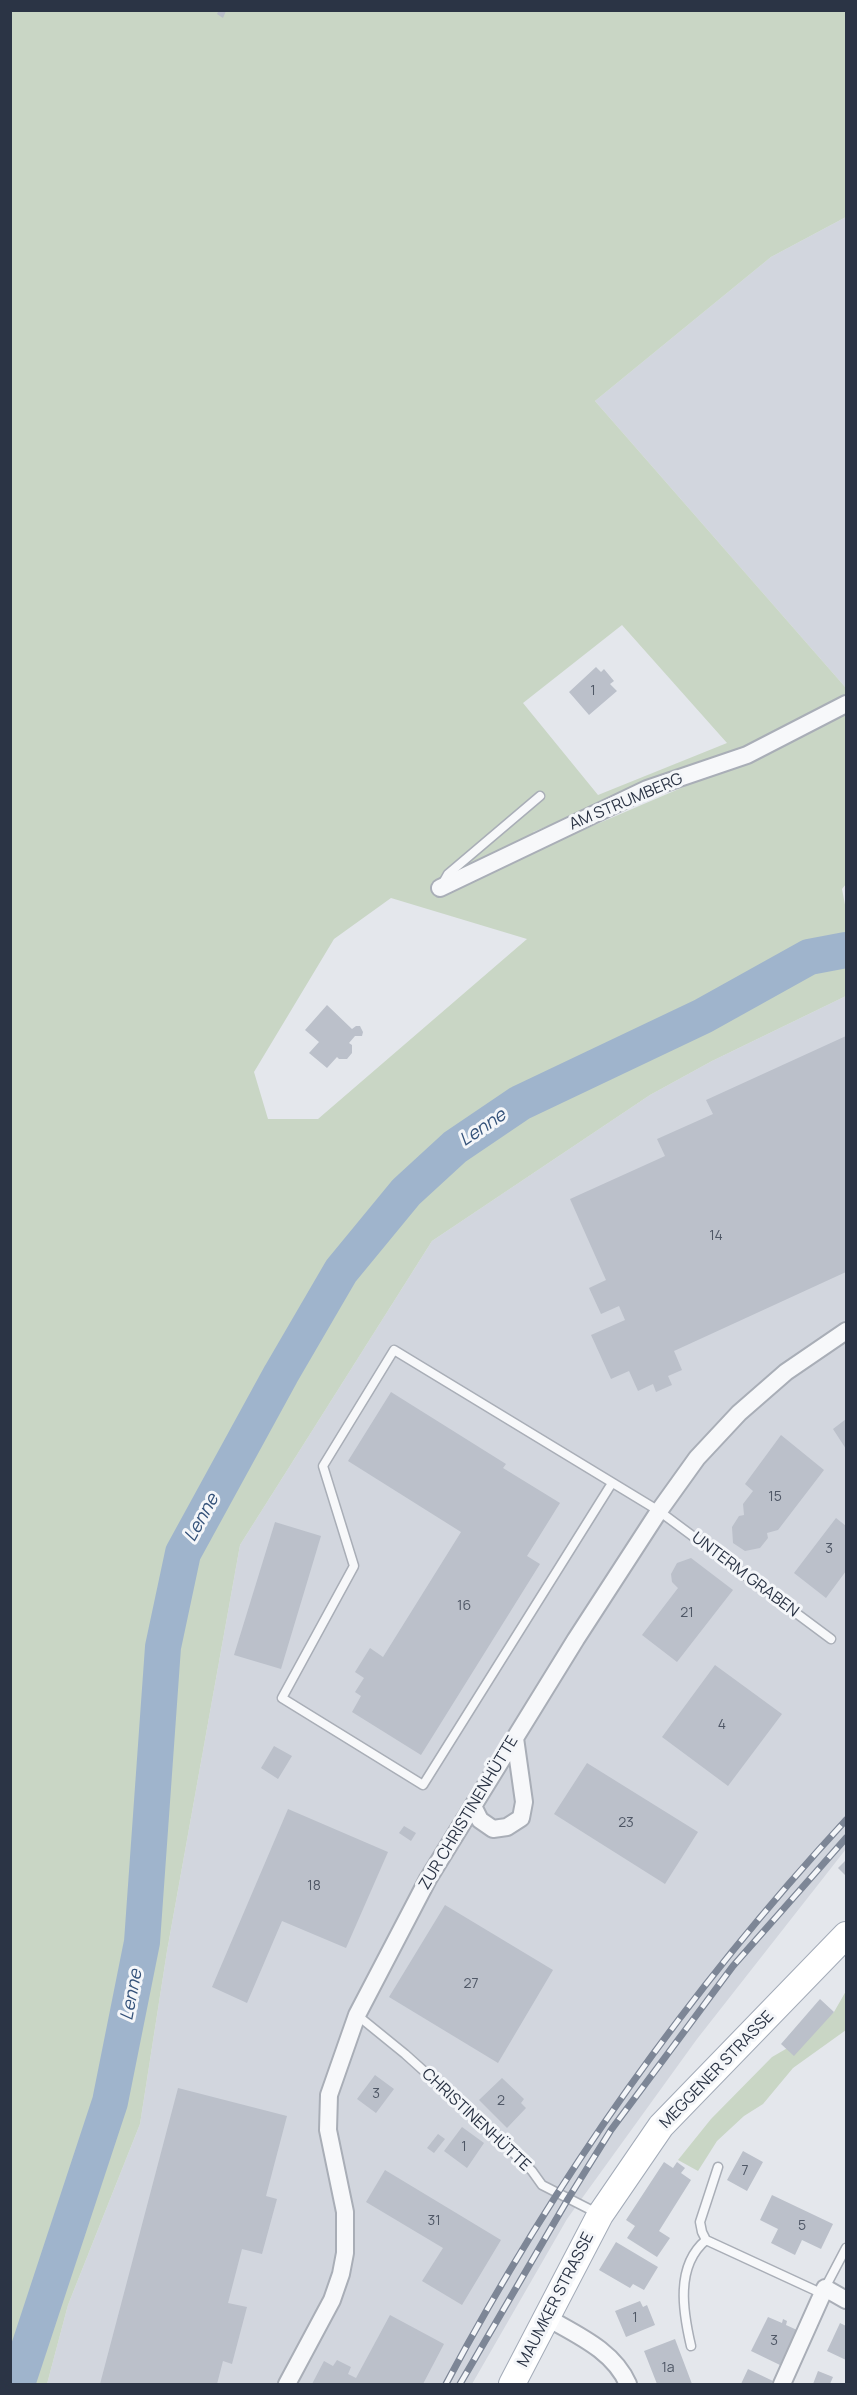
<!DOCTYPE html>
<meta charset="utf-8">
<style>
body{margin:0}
#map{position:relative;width:857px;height:2395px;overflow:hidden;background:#e4e7ec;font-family:Manrope,sans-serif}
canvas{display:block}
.frame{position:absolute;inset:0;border:12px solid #2b3445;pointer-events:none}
</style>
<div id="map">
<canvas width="857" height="2395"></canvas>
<div class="frame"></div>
</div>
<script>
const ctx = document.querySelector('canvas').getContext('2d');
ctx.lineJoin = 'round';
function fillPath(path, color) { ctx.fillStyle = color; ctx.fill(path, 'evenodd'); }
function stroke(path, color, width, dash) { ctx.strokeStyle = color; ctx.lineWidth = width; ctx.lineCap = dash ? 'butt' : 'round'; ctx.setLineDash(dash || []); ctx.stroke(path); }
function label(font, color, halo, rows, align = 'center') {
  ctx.font = font + ' Manrope,sans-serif'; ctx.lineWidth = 6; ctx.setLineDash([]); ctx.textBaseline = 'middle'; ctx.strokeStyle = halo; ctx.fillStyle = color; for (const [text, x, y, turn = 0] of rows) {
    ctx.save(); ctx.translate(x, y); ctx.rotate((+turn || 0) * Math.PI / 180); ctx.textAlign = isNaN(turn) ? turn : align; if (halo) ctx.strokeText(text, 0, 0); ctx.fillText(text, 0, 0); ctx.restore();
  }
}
fillPath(new Path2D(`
 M846,217V688L595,401L771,257Z
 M846,996V1849L697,2039L567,2219L472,2384H47L68,2305L140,2124L167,1951L240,1545L432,1241L650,1095L712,1061Z`), '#d2d6de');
fillPath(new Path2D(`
 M11,11H846V217L771,257L595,401L846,688V695L772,735L533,832L541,848L777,747L846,710V884L842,889L846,910V996L712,1061L650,1095L432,1241L240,1545L167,1951L140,2124L68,2305L47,2384H11ZM622,625L727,743L598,795L523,703ZM391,898L527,939L318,1119H268L254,1072L334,939Z
 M846,1991V2030L793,2068L763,2104L744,2116L717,2141L698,2171L678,2160L711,2119L772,2057L791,2046L834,2012Z`), '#c9d6c5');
stroke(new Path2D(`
 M17,2384L110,2102L142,1942L163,1647L183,1553L281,1374L341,1271L406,1192L455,1147L520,1103L703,1016L809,957L846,950`), '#9fb4cc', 36);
fillPath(new Path2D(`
 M219,10L226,11L223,18L217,14Z
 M596,667L601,672L604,669L614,681L610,684L617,691L589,715L569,692Z
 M327,1005L352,1029L356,1026H360L363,1032L362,1036H355L349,1043L352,1045V1053L347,1059H339L337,1057L327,1068L309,1053L319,1042L305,1030Z
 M846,1036V1272L674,1351L682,1370L668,1376L672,1385L656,1392L653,1384L638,1391L629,1371L611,1379L591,1335L625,1320L619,1306L601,1314L589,1288L606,1280L570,1199L665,1156L657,1139L713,1114L706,1100Z
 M391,1392L506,1464L503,1468L560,1503L527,1556L540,1564L421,1755L352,1712L361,1696L355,1692L364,1678L355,1672L370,1648L383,1657L461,1532L348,1461Z
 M846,1419V1449L833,1429Z
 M781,1435L824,1470L778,1530L767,1533L768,1538L760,1548L745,1551L733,1543L732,1527L739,1516L744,1515L743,1504L753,1491L745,1484Z
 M836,1518L846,1526V1571L826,1598L794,1573Z
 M275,1522L321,1536L281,1669L234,1655Z
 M691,1558L733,1590L677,1662L642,1635L678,1588L672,1582L671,1574L677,1563Z
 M715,1665L782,1714L728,1786L662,1737Z
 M274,1746L292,1756L278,1779L261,1768Z
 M587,1763L698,1832L665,1884L554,1814Z
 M288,1809L388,1852L346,1948L282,1921L247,2003L212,1987Z
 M404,1826L416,1833L411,1841L399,1833Z
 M846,1860V1876L838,1868Z
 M445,1905L553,1970L498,2063L389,1997Z
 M820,1999L834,2012L794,2056L781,2044Z
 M375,2075L394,2089L376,2113L357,2099Z
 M502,2078L524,2099L521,2103L526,2108L507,2128L479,2100Z
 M178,2088L287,2116L266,2196L277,2199L262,2254L242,2249L228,2303L247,2307L232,2364L223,2361L217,2384H100Z
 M462,2127L484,2143L467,2168L444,2151Z
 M438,2134L445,2139L434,2153L427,2148Z
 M743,2151L763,2162L747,2191L727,2180Z
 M664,2162L673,2168L677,2162L685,2168L681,2173L691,2180L659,2231L670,2238L657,2257L627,2238L635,2226L626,2220Z
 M385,2170L501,2240L462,2305L422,2281L443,2248L366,2202Z
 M772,2195L833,2224L821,2249L802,2240L795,2255L771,2243L778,2229L760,2220Z
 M616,2242L658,2267L644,2290L633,2284L630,2288L599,2270Z
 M640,2301L643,2307L647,2305L655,2325L626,2337L615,2311Z
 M390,2315L444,2344L423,2384H312L324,2361L333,2366L337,2360L351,2367L348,2374L356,2378Z
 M768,2317L782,2323L783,2319L787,2321L786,2325L797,2330L780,2365L751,2351Z
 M840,2323L846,2326V2360L827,2351Z
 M675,2339L692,2384H657L644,2351Z
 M748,2369L773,2381L771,2384H741Z
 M818,2371L833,2377L830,2384H813Z`), '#bbc0ca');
const lane = new Path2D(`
 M443,883L448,874L540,796
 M612,1483L423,1785L282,1698L354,1566L323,1466L394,1350L659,1511L831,1639
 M357,2015L405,2054L495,2135L532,2171L542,2185L597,2213
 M706,2240L702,2232L700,2222L718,2167
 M825,2288L846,2248
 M691,2346C683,2312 675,2266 706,2240L823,2294`);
const street = new Path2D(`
 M440,888L647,789L747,755L846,704
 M473,1806L480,1820L493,1829L507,1827L521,1818L524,1802L515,1738
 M546,2317C577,2335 613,2350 628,2384
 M287,2384L332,2300L341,2274L345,2253V2212L328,2130L329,2095L357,2015L428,1879L576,1639L659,1511L697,1458L739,1413L786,1372L846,1331
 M782,2384L825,2288L846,2300`);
const primary = new Path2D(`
 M512,2384L600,2215L661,2126L846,1935`);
stroke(lane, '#a9aeb7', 11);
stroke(street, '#a9aeb7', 20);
stroke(primary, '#a3abb8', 28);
stroke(lane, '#f7f8fa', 8);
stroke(street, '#f7f8fa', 16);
stroke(primary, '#fff', 26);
const rail = new Path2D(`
 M446,2384C555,2179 689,1990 846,1820
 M460,2384L568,2199L611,2130L733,1966L846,1838`);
stroke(rail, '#7d8696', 7);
stroke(rail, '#f4f6f9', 4.5, [14]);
label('14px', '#4f5766', null, [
 ["1",593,691],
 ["14",716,1236],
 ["15",775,1497],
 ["3",829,1549],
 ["16",464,1606],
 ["21",687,1613],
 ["4",722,1725],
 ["23",626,1823],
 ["18",314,1886],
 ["27",471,1984],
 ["3",376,2094],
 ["2",501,2101],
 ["1",464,2147],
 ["7",745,2171],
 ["31",434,2221],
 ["5",802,2226],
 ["1",635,2318],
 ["3",774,2341],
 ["1a",668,2368]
]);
label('16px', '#2b3445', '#f4f6f9', [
 ["AM STRUMBERG",626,802,-23],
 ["UNTERM GRABEN",745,1575,37],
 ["ZUR CHRISTINENHÜTTE",469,1813,-59],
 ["MEGGENER STRASSE",717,2070,-46],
 ["CHRISTINENHÜTTE",476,2120,43],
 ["MAUMKER STRASSE",556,2300,-63]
]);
label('italic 18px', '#34527a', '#f4f6f9', [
 ["Lenne",483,1128,-34],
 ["Lenne",202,1518,-61],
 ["Lenne",132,1995,-79]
]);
</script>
